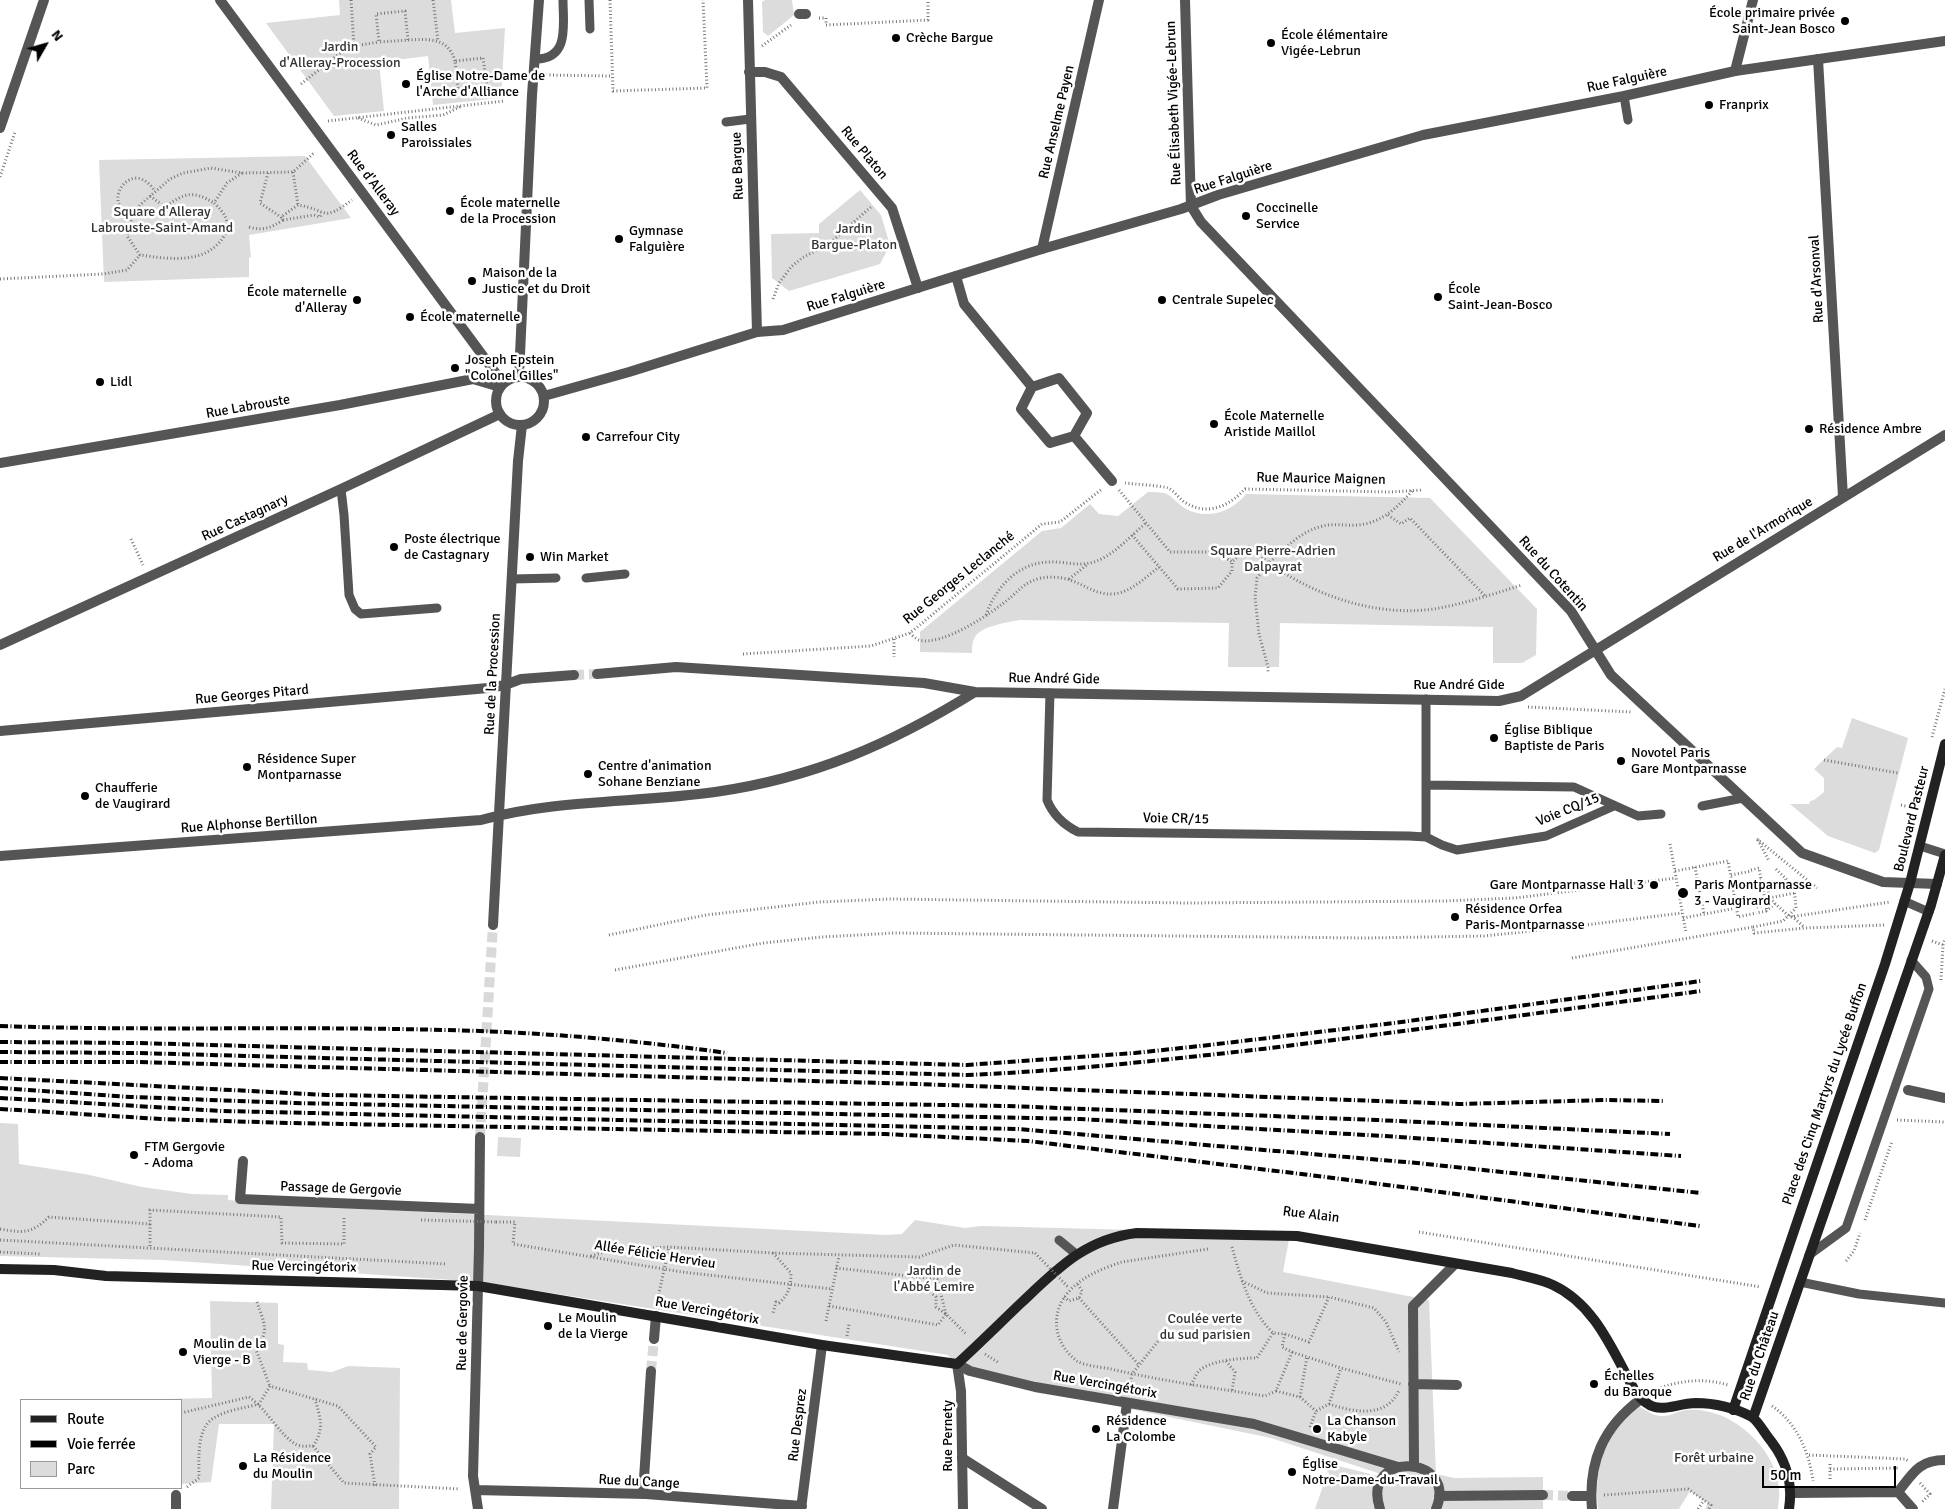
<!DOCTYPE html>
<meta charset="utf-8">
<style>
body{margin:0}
#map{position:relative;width:1945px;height:1509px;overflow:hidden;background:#fff;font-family:Signika,sans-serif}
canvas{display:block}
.legend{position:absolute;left:20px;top:1399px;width:162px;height:90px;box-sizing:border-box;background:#fff;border:1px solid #999;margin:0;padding:6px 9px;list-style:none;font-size:15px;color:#000}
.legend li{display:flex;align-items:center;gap:10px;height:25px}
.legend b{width:25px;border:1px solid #999}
.north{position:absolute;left:20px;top:20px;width:50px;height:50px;-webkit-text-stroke:4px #fff;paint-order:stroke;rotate:52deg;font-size:14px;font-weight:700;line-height:20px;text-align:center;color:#000}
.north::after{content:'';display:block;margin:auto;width:18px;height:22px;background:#000;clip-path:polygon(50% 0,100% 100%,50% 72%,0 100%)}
.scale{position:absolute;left:1762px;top:1466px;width:134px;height:22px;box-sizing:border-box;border:2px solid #000;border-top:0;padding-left:6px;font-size:15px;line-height:18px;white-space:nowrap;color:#000;-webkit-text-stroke:4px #fff;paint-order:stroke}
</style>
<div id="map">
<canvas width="1945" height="1509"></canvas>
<ul class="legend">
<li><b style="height:6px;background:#222"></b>Route</li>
<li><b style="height:6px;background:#000"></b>Voie ferrée</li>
<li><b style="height:14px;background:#dcdcdc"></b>Parc</li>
</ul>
<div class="north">N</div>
<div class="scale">50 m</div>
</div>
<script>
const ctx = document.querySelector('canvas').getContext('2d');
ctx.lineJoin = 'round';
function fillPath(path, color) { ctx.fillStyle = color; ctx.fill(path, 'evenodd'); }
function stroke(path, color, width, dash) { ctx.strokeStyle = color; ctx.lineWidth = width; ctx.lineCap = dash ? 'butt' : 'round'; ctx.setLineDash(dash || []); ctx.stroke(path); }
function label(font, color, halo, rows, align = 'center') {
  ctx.font = font + ' Signika,sans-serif'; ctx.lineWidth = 5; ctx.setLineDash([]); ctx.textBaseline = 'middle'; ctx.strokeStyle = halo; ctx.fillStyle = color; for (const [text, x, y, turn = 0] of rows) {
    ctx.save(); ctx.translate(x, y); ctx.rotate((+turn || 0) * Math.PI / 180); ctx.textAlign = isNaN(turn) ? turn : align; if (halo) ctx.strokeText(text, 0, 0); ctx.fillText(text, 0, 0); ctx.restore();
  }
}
fillPath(new Path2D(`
 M339,0H451L455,33L505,28L501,98L433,105L428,56L379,62L384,111L334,116L266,23L340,15Z
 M765,0H792L794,15L768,36L763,32L762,2Z
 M305,156L351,218L249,235L251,257L249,258V277L104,282L99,160Z
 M860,190L881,215L890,245L880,264L789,291L772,278L771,234L819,233V224Z
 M1148,492C1153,492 1159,492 1164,493C1170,494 1177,503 1183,507C1205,521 1231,513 1246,494L1430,498L1537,609L1536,655L1522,663H1493V627L1280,623L1279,667H1228L1229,623L1020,620C1009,622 981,626 975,637C972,642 972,648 972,653L920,652V632L1042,531L1061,528L1090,504L1099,514L1118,516Z
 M1852,718L1908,738L1879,850L1875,853L1828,836L1790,804H1809L1810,801L1814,800L1824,792V778L1814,769L1837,747L1842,748Z
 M0,1123L18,1124L19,1164L85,1174L142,1187L192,1194L228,1195V1200L288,1205L886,1235L902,1234L915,1220L965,1228L981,1226L1290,1234L1283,1272L1429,1300L1436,1474L1454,1478L1543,1477V1509H1381V1474L1271,1438L961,1374L948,1355L481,1282L163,1260L0,1256Z
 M498,1137L521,1138L520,1157L497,1156Z
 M210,1301L278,1303V1344L284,1345L283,1362L307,1363L308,1370L332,1372L348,1366L400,1368L399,1509H271L274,1424H219L211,1482L181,1484V1400L163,1399L212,1398Z
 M1639,1406C1647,1411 1655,1417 1664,1416C1670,1416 1676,1412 1682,1411C1689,1409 1698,1410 1705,1411C1741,1417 1777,1453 1779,1490C1780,1496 1778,1503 1778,1509H1705L1708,1503L1690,1491L1679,1509H1598C1594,1462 1604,1438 1639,1406Z
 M1323,1462L1378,1476C1374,1487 1370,1498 1375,1509H1315L1325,1480L1329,1474L1327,1470H1321Z`), '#dcdcdc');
stroke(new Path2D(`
 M651,1371L654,1339
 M1543,1495L1572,1496`), '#d9d9d9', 10, [10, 5]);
stroke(new Path2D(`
 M574,675L597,674
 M480,1137L493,925`), '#d9d9d9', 10, [10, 5]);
stroke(new Path2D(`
 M351,0L354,46
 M433,0L438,41
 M610,0L613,91L707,88L703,0
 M405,11L408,40L379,42L376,14Z
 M819,18H826V25L928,20V0
 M408,40C428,39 448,37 455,61
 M762,46L791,25
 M483,58L487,86L458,90L455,61Z
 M546,75L612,76
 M486,77L506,76
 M301,84L339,54L354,46L379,42
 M358,118L376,125L408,118L443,115L460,107
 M328,121L504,101
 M293,172L298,205
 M242,173L227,183L214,203C224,212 232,223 224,236C207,265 168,259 140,255L127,236L132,216L141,204L170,179L183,173L211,168L242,173L293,172L315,152
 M268,173L260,203L281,217
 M0,177L15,132
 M150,196L165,207C184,193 193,190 214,203
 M132,216C128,213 122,210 120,206C112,192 129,172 143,180C148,182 152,187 155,191
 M283,220L314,215L320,217L322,213
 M249,227C263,231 271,228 283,220L281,217L298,205C329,210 321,223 352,200
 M0,279L103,274L127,270L140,255
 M773,299L779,283L791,267L802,258L830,243L872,206
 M1125,483C1133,484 1164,486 1168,488C1173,490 1178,497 1183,501C1206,517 1228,507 1245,489L1390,492L1423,490
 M1119,490L1170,552H1217L1232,562L1248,546L1269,563L1257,578L1255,597L1259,634L1268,667V673
 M1412,491C1397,508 1381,523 1358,525C1346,526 1334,523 1323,526C1301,531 1285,548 1269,563C1316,596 1375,617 1434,609C1464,604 1493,594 1522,585
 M1388,515L1401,524L1410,518L1486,597
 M1132,535L1178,589L1218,588L1232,571V562
 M131,539L143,565
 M1069,579L1088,564
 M986,615C995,588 1018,563 1048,562C1062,561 1077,566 1090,563C1112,558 1129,537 1146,523
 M910,633C912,635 916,639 919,640C942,647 994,612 1011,597C1018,591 1023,585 1032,581C1042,576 1059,576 1070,580C1085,585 1096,595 1113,594C1130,593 1146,577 1159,567
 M894,639V657
 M743,654L871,646L910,633L1042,524L1060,522L1102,489
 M1528,707L1631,712
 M1932,737L1945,689
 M1824,760L1898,773
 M1901,805L1914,808
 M1757,839L1817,888
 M1758,840L1769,861
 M1670,844L1686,933
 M1695,867L1704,914
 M1776,869L1794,887L1796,908L1783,921L1753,927L1754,933L1805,928L1885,925
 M1751,870L1759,868L1767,911L1756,913
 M1675,871L1728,861L1738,917L1756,913
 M1731,875L1752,871
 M1753,881L1761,879
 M1782,883L1787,879
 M1761,889L1768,888L1769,897
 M1769,898L1795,893
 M1763,899L1769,898L1790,917L1890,902
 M1757,907L1766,905
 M1766,911L1776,903
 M1792,916L1804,927
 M1683,918L1737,908
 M609,935L706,915L819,902L890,899L1187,903L1445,901L1515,898L1676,878
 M1932,941L1943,945
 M1572,958L1753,927
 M615,970L763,943L822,937L895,933L1366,938L1484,936L1561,928L1682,913
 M1941,980L1943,945L1945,939
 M1897,1120L1945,1122
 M1865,1220L1892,1141
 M496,1222H515L513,1244L682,1272L832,1289
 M150,1224V1248
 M0,1229C23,1233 31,1234 49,1217L150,1224V1210L281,1217L282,1243L344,1244V1216
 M1419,1232L1761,1287
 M0,1240L447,1264
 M1232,1247C1241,1279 1249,1309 1273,1333L1285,1334L1309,1342L1329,1297L1374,1308L1386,1322L1399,1352
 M1208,1249L1122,1262C1097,1270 1066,1283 1058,1311C1053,1331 1061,1349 1077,1361C1085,1366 1101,1367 1111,1369C1162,1381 1214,1388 1265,1396L1276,1391L1292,1352L1282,1347L1285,1334
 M0,1252L40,1254
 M773,1253L791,1273C791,1286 789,1294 779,1303L776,1302L773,1313
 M591,1256L611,1250L669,1247L773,1253L919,1257L954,1245L1035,1253
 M1846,1261L1854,1251L1860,1233
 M836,1268L937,1279L946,1314
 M1242,1281L1267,1293L1329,1297
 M930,1292L936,1297V1307L946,1314
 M1064,1297L1069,1301L1079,1298L1082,1291L1077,1283
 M1079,1298L1139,1365
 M257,1302C264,1324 270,1329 256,1350L270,1386
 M658,1305L659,1293L669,1247
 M829,1306L938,1325L946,1314L966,1334
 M826,1321L839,1256
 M847,1336L849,1324
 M1292,1352L1341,1368L1401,1384
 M985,1354L999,1363
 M1226,1361L1235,1372L1232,1391
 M1191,1385C1194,1380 1196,1374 1199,1371C1210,1360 1242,1358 1257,1358L1273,1333
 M1129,1389L1132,1374L1159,1340
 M1276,1391L1300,1397L1316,1411
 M1651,1391C1677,1381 1701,1377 1728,1385
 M1300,1397L1307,1357
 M1329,1404C1353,1412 1387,1419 1399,1390
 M1772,1406C1797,1423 1809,1452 1813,1481
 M181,1413L249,1397C267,1409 281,1437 297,1445C303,1447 308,1446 313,1446C325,1429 320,1417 315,1399
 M1310,1427L1316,1411L1329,1404L1341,1368
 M313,1446L344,1483L460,1489
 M1809,1455L1905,1459L1908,1461
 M1830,1464V1479
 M1830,1469L1899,1468
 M1920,1483L1930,1494L1922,1502
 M187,1487L199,1478C199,1460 196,1428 214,1418C226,1410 245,1408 259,1404L270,1386L338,1406L376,1447L370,1454L375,1486
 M1604,1495L1688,1489L1711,1505L1709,1509
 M1698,1509L1704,1500`), '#777', 3, [1, 2.5]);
stroke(new Path2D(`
 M589,0L590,29
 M536,59C570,59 563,24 563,0
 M1624,96L1628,120
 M726,122L750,119
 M341,489L344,515L349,595L355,609L361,614L437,608
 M586,578L625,574
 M512,579L556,578
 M1050,693L1047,800C1053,815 1064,825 1078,832L1409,836L1426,837L1442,845L1457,850L1546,836L1614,806
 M1426,699V837
 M1426,785L1574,787L1638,816L1661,814
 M1702,806L1743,798
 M1920,846L1945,854
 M1904,901L1929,912
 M1059,1240L1076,1254
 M1809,1255L1846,1228L1929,989L1926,977L1911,960
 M1800,1282L1859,1294L1945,1303`), '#555', 9);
stroke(new Path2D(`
 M799,14H806
 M956,276L964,304L1032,387L1059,378L1087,413L1074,436L1112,481
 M1032,387L1021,409L1050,443L1074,436
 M1908,1090L1945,1098
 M654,1339L656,1316
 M957,1364L970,1371L1035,1387L1254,1424L1398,1467
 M1413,1384L1457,1385
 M962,1458L1042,1509
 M1414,1465L1413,1306L1455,1264
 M643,1494L651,1371
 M176,1495V1509
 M1439,1496L1543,1495
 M1572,1496H1591
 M1113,1509L1127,1403
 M1380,1509C1360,1449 1459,1455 1436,1509
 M1592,1509C1588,1462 1603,1427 1641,1399`), '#555', 10);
stroke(new Path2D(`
 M220,0L503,383
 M748,0L757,332
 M1185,0L1191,206L1201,222L1571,611L1611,675L1802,853L1883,882L1937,884
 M1818,59L1843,497
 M1735,71L1753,0
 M749,72H765L781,77L892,208L918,288
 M1042,249L1099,0
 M519,376L532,95L539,0
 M0,463L340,405L473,379L500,387
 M0,645L341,489L500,414
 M597,674L676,667L924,683L975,692L1499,701L1521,696L1945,435
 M0,731L488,688L505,685L521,679L574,675
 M0,856L481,820C555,799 638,803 715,792C813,778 891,744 975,692
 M493,925L518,461L522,425
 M243,1161L240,1199L479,1209
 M957,1364L961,1391L963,1509
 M475,1490L646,1494L802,1506
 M1898,1492C1913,1473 1919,1460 1945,1460
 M1792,1493L1898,1492L1913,1509
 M478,1509L473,1476L479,1248L480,1137
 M801,1509L822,1345`), '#555', 10);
stroke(new Path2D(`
 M0,128L44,0
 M496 401a24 24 0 1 1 48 0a24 24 0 1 1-48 0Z
 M544,396L629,372L757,332L783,330L1042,249L1181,209L1218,195L1423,135L1624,96L1735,71L1945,41`), '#555', 10);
stroke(new Path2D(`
 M0,1269L54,1270L106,1276L478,1286L822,1345L957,1364C979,1344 1000,1323 1021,1303C1057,1269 1085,1239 1137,1233L1297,1236L1512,1273C1526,1277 1540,1279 1553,1285C1596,1305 1613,1352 1635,1391C1655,1419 1669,1404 1696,1403C1714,1403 1736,1408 1752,1417C1759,1422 1765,1434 1771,1441C1787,1462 1793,1483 1789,1509
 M1733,1410L1885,964L1910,883L1945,744
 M1753,1418L1931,905L1945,855`), '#222', 10);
stroke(new Path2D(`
 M0,1026C148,1031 297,1026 445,1030C539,1032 634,1040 727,1053
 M0,1042L136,1043L967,1065L1135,1053L1209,1045L1394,1023L1701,981
 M0,1052L136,1053L967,1075C1065,1071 1164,1060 1262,1049C1408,1031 1554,1011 1701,991
 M0,1062H137L532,1073L917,1084L1459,1104L1607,1100L1664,1101
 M0,1078L327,1095L1007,1106L1377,1120L1670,1134
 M0,1088L131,1097L295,1103L1080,1119L1385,1136L1681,1156
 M0,1098L222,1111L1018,1129L1417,1163L1701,1193
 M0,1109L161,1119L289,1123L885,1134L1028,1141L1326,1177L1700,1226`), '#000', 4, [8, 2.5, 1, 2.5]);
stroke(new Path2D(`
 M421,1220L496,1222
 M1035,1253L1069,1288`), '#777', 3, [1, 2.5]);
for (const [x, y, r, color] of [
 [1845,21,5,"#000"],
 [896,38,5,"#000"],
 [1271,43,5,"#000"],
 [406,84,5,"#000"],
 [1709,105,5,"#000"],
 [391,135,5,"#000"],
 [450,211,5,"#000"],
 [1246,216,5,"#000"],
 [619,239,5,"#000"],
 [472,281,5,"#000"],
 [1438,297,5,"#000"],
 [357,300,5,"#000"],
 [1162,300,5,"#000"],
 [410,317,5,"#000"],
 [455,368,5,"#000"],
 [100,382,5,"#000"],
 [1214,424,5,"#000"],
 [1809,429,5,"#000"],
 [586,437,5,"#000"],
 [394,547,5,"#000"],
 [530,557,5,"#000"],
 [1494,738,5,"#000"],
 [1621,761,5,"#000"],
 [247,767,5,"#000"],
 [588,774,5,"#000"],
 [85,796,5,"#000"],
 [1654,885,5,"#000"],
 [1683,893,6,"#000"],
 [1455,917,5,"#000"],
 [134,1155,5,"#000"],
 [548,1326,5,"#000"],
 [183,1352,5,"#000"],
 [1594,1384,5,"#000"],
 [1096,1429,5,"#000"],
 [1317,1429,5,"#000"],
 [243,1466,5,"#000"],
 [1292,1472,5,"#000"]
]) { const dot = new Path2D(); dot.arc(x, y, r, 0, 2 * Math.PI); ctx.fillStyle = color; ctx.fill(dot); stroke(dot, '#fff', 2); }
label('14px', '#000', '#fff', [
 ["École primaire privée",1835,13,"right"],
 ["Saint-Jean Bosco",1835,29,"right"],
 ["École élémentaire",1281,35],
 ["Vigée-Lebrun",1281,51],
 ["Crèche Bargue",906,38],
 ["Église Notre-Dame de",416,76],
 ["l'Arche d'Alliance",416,92],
 ["Franprix",1719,105],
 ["Salles",401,127],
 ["Paroissiales",401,143],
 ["École maternelle",460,203],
 ["de la Procession",460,219],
 ["Coccinelle",1256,208],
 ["Service",1256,224],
 ["Gymnase",629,231],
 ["Falguière",629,247],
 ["Maison de la",482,273],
 ["Justice et du Droit",482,289],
 ["École",1448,289],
 ["Saint-Jean-Bosco",1448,305],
 ["École maternelle",347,292,"right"],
 ["d'Alleray",347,308,"right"],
 ["Centrale Supelec",1172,300],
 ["École maternelle",420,317],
 ["Joseph Epstein",465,360],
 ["\"Colonel Gilles\"",465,376],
 ["Lidl",110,382],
 ["École Maternelle",1224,416],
 ["Aristide Maillol",1224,432],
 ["Résidence Ambre",1819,429],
 ["Carrefour City",596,437],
 ["Poste électrique",404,539],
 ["de Castagnary",404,555],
 ["Win Market",540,557],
 ["Église Biblique",1504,730],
 ["Baptiste de Paris",1504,746],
 ["Novotel Paris",1631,753],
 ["Gare Montparnasse",1631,769],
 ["Résidence Super",257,759],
 ["Montparnasse",257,775],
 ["Centre d'animation",598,766],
 ["Sohane Benziane",598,782],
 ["Chaufferie",95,788],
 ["de Vaugirard",95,804],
 ["Gare Montparnasse Hall 3",1644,885,"right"],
 ["Paris Montparnasse",1694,885],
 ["3 - Vaugirard",1694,901],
 ["Résidence Orfea",1465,909],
 ["Paris-Montparnasse",1465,925],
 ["FTM Gergovie",144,1147],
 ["- Adoma",144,1163],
 ["Le Moulin",558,1318],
 ["de la Vierge",558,1334],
 ["Moulin de la",193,1344],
 ["Vierge - B",193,1360],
 ["Échelles",1604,1376],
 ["du Baroque",1604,1392],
 ["Résidence",1106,1421],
 ["La Colombe",1106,1437],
 ["La Chanson",1327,1421],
 ["Kabyle",1327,1437],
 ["La Résidence",253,1458],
 ["du Moulin",253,1474],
 ["Église",1302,1464],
 ["Notre-Dame-du-Travail",1302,1480]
], 'left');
label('14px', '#333', '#fff', [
 ["Jardin",340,47],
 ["d'Alleray-Procession",340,63],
 ["Square d'Alleray",162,212],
 ["Labrouste-Saint-Amand",162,228],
 ["Jardin",854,229],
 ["Bargue-Platon",854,245],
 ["Square Pierre-Adrien",1273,551],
 ["Dalpayrat",1273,567],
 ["Jardin de",934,1271],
 ["l'Abbé Lemire",934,1287],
 ["Coulée verte",1205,1319],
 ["du sud parisien",1205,1335],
 ["Forêt urbaine",1714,1458]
]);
label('14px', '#000', '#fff', [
 ["Rue Falguière",1627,80,-12],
 ["Rue Élisabeth Vigée-Lebrun",1174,103,-92],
 ["Rue Anselme Payen",1057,122,-77],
 ["Rue Platon",864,153,50],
 ["Rue Bargue",738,166,-92],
 ["Rue Falguière",1233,178,-18],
 ["Rue d'Alleray",373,183,53],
 ["Rue d'Arsonval",1817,279,-93],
 ["Rue Falguière",846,296,-17],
 ["Rue Labrouste",248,407,-10],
 ["Rue Maurice Maignen",1321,479,1],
 ["Rue Castagnary",245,518,-25],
 ["Rue de l'Armorique",1763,530,-31],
 ["Rue du Cotentin",1553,574,48],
 ["Rue Georges Leclanché",959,578,-39],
 ["Rue de la Procession",493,674,-87],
 ["Rue André Gide",1054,679,1],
 ["Rue André Gide",1459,685],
 ["Rue Georges Pitard",252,695,-5],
 ["Voie CQ/15",1568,810,-22],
 ["Voie CR/15",1176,819,1],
 ["Boulevard Pasteur",1912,819,-76],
 ["Rue Alphonse Bertillon",249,824,-4],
 ["Place des Cinq Martyrs du Lycée Buffon",1825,1094,-71],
 ["Passage de Gergovie",341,1189,2],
 ["Rue Alain",1311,1215,7],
 ["Allée Félicie Hervieu",655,1255,9],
 ["Rue Vercingétorix",304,1267,1],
 ["Rue Vercingétorix",707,1311,10],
 ["Rue de Gergovie",463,1323,-89],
 ["Rue du Château",1760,1356,-71],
 ["Rue Vercingétorix",1105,1385,10],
 ["Rue Desprez",798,1425,-83],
 ["Rue Pernety",948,1436,-90],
 ["Rue du Cange",639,1482,3]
]);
</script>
